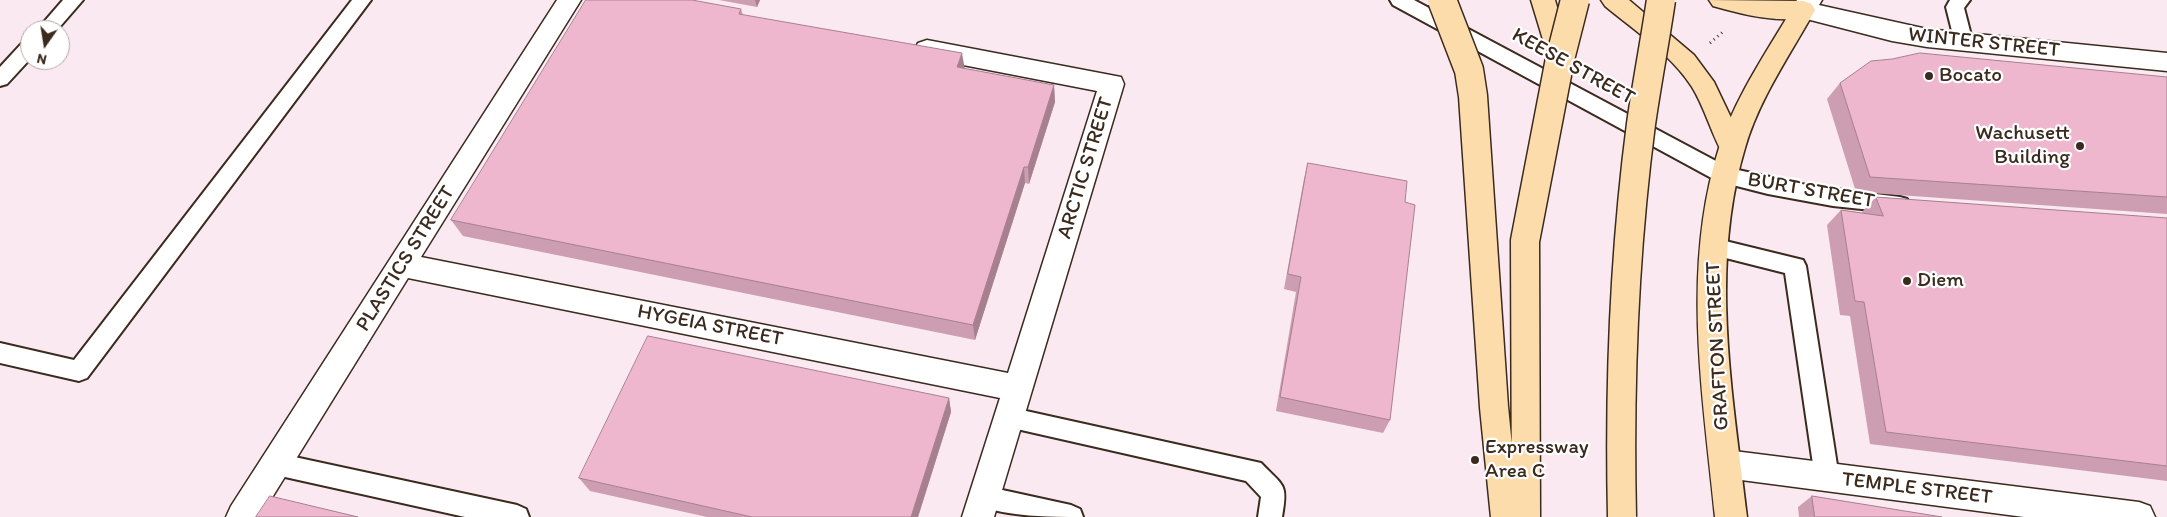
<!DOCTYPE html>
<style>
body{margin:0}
#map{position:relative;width:2167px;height:517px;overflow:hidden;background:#fae9f0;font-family:Itim,sans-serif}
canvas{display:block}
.north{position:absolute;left:20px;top:20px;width:50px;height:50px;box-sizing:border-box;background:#fff;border:1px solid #b1aaa5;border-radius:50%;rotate:193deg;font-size:14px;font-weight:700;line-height:20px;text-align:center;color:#3b2a1e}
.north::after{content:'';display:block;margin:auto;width:18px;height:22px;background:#3b2a1e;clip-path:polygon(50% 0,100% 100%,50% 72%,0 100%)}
</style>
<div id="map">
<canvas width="2167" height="517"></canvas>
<div class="north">N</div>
</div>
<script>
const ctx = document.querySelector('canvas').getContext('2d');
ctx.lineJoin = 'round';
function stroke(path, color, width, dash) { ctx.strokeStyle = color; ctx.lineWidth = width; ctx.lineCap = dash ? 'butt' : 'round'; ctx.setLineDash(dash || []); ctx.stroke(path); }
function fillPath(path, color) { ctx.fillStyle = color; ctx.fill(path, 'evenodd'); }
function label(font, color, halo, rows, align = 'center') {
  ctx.font = font + ' Itim,sans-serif'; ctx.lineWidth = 4.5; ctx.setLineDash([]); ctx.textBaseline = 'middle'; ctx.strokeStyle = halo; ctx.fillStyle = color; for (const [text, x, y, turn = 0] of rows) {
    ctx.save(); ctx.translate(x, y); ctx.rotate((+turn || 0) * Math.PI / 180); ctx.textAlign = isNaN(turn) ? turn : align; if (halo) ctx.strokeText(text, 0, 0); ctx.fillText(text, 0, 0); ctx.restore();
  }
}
const lane = new Path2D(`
 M63,0H83L57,30H37Z
 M352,0H371L87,378L79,381L0,363V343L74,360Z
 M1390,0H1414L1729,168L1811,186L1900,197L1907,199L1910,205L1907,211L1900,213L1833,206L1768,194L1717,181L1393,5Z
 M1950,0H1970L1964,8L1973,43L1971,48L1964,50L1957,48L1955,43L1946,7Z
 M30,40V59L7,84L0,86V67L23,42Z
 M1713,238L1803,260L1806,266L1839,478L1835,486L1827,489L1819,486L1815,478L1785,273L1706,253L1702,247L1706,241Z
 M1008,407L1261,463C1284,487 1288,483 1282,517H1258L1261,497L1246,481L1008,427L1000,424L996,417L1000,410Z
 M276,453L517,505L526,509L529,517H465L276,475L268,472L264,464L268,456Z
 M984,486L1071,505L1080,509L1083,517C1046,517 1011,517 976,505L972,497L976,489Z`);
const street = new Path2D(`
 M557,0H581L421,257L1008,373L1097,91L927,58L918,55L915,49L918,43L927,40L1121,77L1124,84L994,517H962L1000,398L408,278L260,517H226L231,506Z`);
const secondary = new Path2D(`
 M1797,0H1822L1819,5L1927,29L2167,53V71L1927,47L1892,41L1795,16L1791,10Z
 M1726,450L2139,502L2150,506L2155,517H2024L1726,478L1715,474L1711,464L1715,454Z`);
const primary = new Path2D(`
 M1803,1L1811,4L1815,10C1790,55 1759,99 1745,148C1709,269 1733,395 1747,517H1715C1703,395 1681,268 1719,148C1735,97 1768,50 1795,4Z`);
const highway = new Path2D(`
 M1531,0H1555L1572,59L1569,66L1560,68L1551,66Z
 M1601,0H1629L1694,55L1714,82L1745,147L1741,154L1732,157L1723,154C1711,133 1705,108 1692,87C1671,54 1635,31 1605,6Z
 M1709,0L1803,1L1811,4L1815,10L1811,16C1783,25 1741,14 1713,6Z`);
stroke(lane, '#3b2a1e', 4);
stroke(street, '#3b2a1e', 3);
stroke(secondary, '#3b2a1e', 3);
stroke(primary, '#3b2a1e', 3);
stroke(highway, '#3b2a1e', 3);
stroke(new Path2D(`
 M1710,43L1725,30`), '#3b2a1e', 3, [1, 4]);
fillPath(lane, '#fff');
fillPath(street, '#fff');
fillPath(secondary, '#fff');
fillPath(primary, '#fddcac');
fillPath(highway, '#fddcac');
const highwayBridge = new Path2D(`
 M1442,0L1469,70L1473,96L1494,407L1505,517
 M1526,517L1525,241L1560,59L1575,0
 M1622,517C1619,386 1624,254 1641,124C1647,82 1655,41 1661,0`);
stroke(highwayBridge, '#3b2a1e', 31, []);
stroke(highwayBridge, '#fddcac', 28);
fillPath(new Path2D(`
 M719,0H760L757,7Z
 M741,9L743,15L964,69L1054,85L1055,102L1029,184L1025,183L975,340L463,236L451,220Z
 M2167,77V214L1856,192L1827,99L1840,83Z
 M1308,163L1405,202L1390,420L1383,433L1276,411L1296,292L1284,289L1304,179Z
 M1876,197L2167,218V481L1870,444L1850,316L1840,315L1827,225L1841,210L1863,213L1862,212Z
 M949,398L951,412L918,517H707L590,491L579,478Z
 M1812,496L1942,517H1799L1798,507Z`), '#cd9db1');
fillPath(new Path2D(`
 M755,0H760L757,7Z
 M962,53L965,70L957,67Z
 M1054,85L1055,102L1029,184L1028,167Z
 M1024,167L1025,183L975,340L973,325Z
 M949,398L951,412L918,517H911Z`), '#a78090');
const building = new Path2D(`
 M586,0H692L741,9L739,14L962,53L957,67L1054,85L1028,167H1024L973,325L451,220Z
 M1920,53L2167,77V197L1870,177L1840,83L1871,61L1892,59Z
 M1308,163L1407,181L1405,202L1415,205L1390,420L1280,397L1301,277L1288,274Z
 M1876,197L2167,218V466L1886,432L1864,302L1855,301L1841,210L1883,216Z
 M648,336L949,398L911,517H752L579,478Z
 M270,496L358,517H256Z
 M1812,496L1942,517H1815Z`);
fillPath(building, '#eeb7ce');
stroke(building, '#a78090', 1);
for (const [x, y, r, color] of [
 [1929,76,5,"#3b2a1e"],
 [2080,146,5,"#3b2a1e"],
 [1907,281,5,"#3b2a1e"],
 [1475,460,5,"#3b2a1e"]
]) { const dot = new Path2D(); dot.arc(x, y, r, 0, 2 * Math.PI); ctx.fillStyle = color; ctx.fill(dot); stroke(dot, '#fff', 2); }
label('21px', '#3b2a1e', '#fff', [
 ["WINTER STREET",1984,43,6],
 ["KEESE STREET",1573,67,29],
 ["ARCTIC STREET",1086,168,-73],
 ["BURT STREET",1811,191,10],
 ["PLASTICS STREET",406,259,-58],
 ["HYGEIA STREET",710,326,11],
 ["GRAFTON STREET",1718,346,-93],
 ["TEMPLE STREET",1917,489,7]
]);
label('21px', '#3b2a1e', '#fff', [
 ["Bocato",1939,76],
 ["Wachusett",2070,134,"right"],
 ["Building",2070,158,"right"],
 ["Diem",1917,281],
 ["Expressway",1485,448],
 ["Area C",1485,472]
], 'left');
</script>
